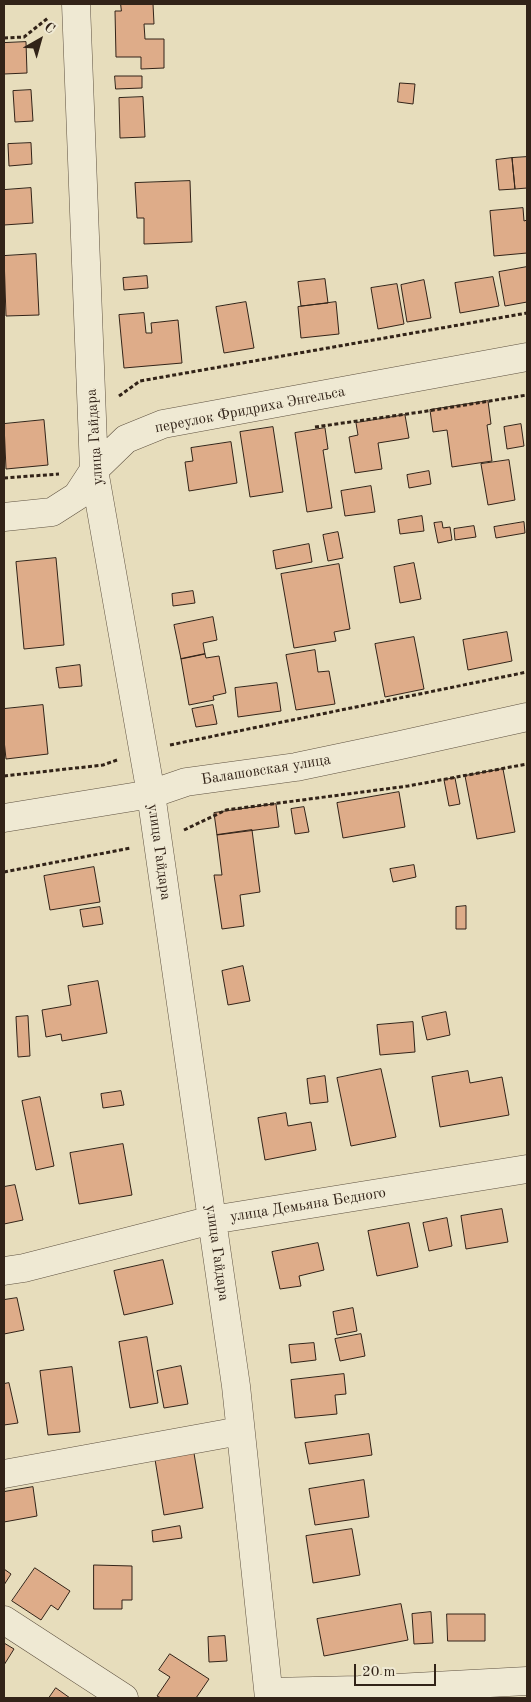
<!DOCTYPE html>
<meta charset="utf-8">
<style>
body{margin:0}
#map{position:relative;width:531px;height:1702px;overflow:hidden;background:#e7ddbc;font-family:"Old Standard TT",serif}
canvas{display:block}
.frame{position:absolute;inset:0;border:5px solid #322318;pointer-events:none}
.north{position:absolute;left:15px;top:15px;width:50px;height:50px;-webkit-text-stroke:4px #efe9d3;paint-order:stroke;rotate:38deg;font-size:14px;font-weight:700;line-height:20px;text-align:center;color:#322318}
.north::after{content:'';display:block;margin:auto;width:18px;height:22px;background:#322318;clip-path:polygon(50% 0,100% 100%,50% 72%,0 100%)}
.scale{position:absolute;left:354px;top:1664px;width:82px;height:22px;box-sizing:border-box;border:2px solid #322318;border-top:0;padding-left:6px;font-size:15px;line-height:18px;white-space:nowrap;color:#322318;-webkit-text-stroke:4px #efe9d3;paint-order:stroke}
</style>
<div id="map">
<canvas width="531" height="1702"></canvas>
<div class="frame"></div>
<div class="north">С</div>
<div class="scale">20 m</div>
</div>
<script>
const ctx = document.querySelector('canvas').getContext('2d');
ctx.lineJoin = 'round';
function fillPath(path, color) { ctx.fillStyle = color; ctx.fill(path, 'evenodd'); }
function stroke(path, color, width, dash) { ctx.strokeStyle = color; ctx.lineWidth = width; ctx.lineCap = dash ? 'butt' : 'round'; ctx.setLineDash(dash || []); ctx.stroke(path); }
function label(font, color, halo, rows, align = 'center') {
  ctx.font = font + ' "Old Standard TT",serif'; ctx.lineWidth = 4; ctx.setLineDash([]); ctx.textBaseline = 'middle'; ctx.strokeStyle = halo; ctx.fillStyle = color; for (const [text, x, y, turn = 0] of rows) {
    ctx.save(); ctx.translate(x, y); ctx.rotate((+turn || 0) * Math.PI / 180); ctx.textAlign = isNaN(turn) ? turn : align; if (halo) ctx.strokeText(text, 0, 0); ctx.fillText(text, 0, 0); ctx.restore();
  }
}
const building = new Path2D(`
 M121,4H153L154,24H144L145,39H164V68L141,69V57H116L115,11H121Z
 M26,42L27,73L4,74V43Z
 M115,76H142V88L116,89Z
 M400,83L415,84L413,104L398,102Z
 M31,90L33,121L15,122L13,91Z
 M143,97L145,137L120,138L119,98Z
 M31,143L32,164L9,166L8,144Z
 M527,157V188L515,189L512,158Z
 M512,158L515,189L499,190L496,160Z
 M190,181L192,242L144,244V218H137L135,183Z
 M31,188L33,223L4,225V190Z
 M523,208L524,221L527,220V253L494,256L490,211Z
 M36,254L39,315L6,316L4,256Z
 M527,267V302L505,306L499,272Z
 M147,276L148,288L124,290L123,278Z
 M493,277L499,306L460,313L455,283Z
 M325,279L328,303L301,306L298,282Z
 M424,280L431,318L407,322L401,285Z
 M397,284L404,324L378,329L371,288Z
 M246,302L254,348L224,353L216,307Z
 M336,302L339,334L301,338L298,307Z
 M144,313L146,333H152L151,323L178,320L182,363L124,368L119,315Z
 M488,401L491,424L487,425L492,461L452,467L447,430L433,432L430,410Z
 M405,415L409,438L378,443L382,469L355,473L349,437L358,435L356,423Z
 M44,420L48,465L6,469L4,424Z
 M521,424L524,446L507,449L504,427Z
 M273,427L283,492L250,497L240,432Z
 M325,428L328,449L323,450L332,508L307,512L295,433Z
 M231,442L237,483L189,491L185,462L193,461L191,448Z
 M509,460L515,500L488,505L481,464Z
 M429,471L431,484L409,488L407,475Z
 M371,486L375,512L345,516L341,491Z
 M422,516L424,531L400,534L398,520Z
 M442,522L443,528L450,527L452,540L438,543L434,523Z
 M524,522L525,533L496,538L494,527Z
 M474,526L476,537L455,540L454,529Z
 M338,532L343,558L328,561L323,535Z
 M309,544L312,562L276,569L273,551Z
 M56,558L64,645L24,649L16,562Z
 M414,563L421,599L400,603L394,567Z
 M339,564L350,629L334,632L336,641L294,648L281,574Z
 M193,591L195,603L173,606L172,594Z
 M213,617L217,640L203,643L205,654L181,659L174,625Z
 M507,632L512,661L468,670L463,640Z
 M414,637L424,689L385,697L375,644Z
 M315,650L318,672L329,671L335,704L296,710L286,655Z
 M205,654L206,658L219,656L226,693L213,696L214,700L189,705L181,659Z
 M80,665L82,686L59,688L56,668Z
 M277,683L281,711L238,717L235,688Z
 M43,705L48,754L6,759L4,740V709Z
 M213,705L217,724L196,727L192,709Z
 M503,769L515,832L477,839L465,776Z
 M455,778L460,804L449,806L444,780Z
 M399,792L405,827L343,838L337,803Z
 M276,804L279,827L217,835L214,813Z
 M304,807L309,832L295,834L291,809Z
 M252,830L260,892L240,895L244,926L222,929L214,875H222L217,835Z
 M414,865L416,877L393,882L390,869Z
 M94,867L100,902L50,910L44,876Z
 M466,906V929H456V907Z
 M100,907L103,924L83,927L80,910Z
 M243,966L250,1001L228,1005L222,971Z
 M98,981L107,1033L62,1041L61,1034L46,1037L42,1010L71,1005L68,986Z
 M446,1012L450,1035L427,1040L422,1017Z
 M28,1016L30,1056L18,1057L16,1017Z
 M413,1022L415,1052L380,1055L377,1025Z
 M381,1069L396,1137L351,1146L337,1078Z
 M468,1071L470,1083L502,1077L509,1115L440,1127L432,1077Z
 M325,1076L328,1102L310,1104L307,1079Z
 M121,1091L124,1105L103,1108L101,1094Z
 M40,1097L54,1166L36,1170L22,1101Z
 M286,1113L288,1126L311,1122L316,1150L265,1160L258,1118Z
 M123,1144L132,1195L79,1204L70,1153Z
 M15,1185L23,1220L4,1224V1187Z
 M502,1209L508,1242L466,1249L461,1216Z
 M447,1218L452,1246L429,1251L423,1223Z
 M409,1223L418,1267L377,1276L368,1231Z
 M318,1243L324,1270L299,1276L301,1286L280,1289L272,1252Z
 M163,1260L173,1304L124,1315L114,1271Z
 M17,1298L24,1330L4,1334V1300Z
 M353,1308L357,1331L337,1335L333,1312Z
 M361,1334L365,1356L340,1361L335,1339Z
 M147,1337L158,1403L130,1408L119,1342Z
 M314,1343L316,1360L291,1363L289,1345Z
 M181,1366L188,1404L164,1408L157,1371Z
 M72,1367L80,1432L48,1435L40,1371Z
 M344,1374L346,1394L335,1395L337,1414L295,1418L291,1380Z
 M9,1383L18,1423L4,1425V1384Z
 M369,1434L372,1455L309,1464L305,1443Z
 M193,1447L203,1508L164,1515L154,1453Z
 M364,1480L369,1517L315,1525L309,1489Z
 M33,1487L37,1516L4,1522V1492Z
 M180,1526L182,1538L153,1542L152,1531Z
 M352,1529L360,1575L313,1583L306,1536Z
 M94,1565L132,1566V1600H122V1609H94Z
 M35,1568L70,1591L58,1610L51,1605L41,1620L12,1601Z
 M4,1569L11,1574L4,1585Z
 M401,1604L408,1640L324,1656L317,1619Z
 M431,1612L433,1643L414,1644L412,1614Z
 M447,1614H485V1641H448Z
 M225,1636L227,1661L209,1662L208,1637Z
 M4,1643L14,1649L4,1665Z
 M170,1654L209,1679L196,1698H161L157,1696L170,1677L159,1670Z
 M56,1688L70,1698H49Z`);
fillPath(building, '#deac89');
stroke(building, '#322318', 1);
const street = new Path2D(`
 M76,4L94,470L151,794L212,1220L236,1386L269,1698
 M4,517L52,512L77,496L94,470L126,439L163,424L527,357
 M4,818L151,794L186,782L296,767L396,746L527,717
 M4,1271L24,1268L212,1220L527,1169
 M4,1474L240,1431
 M4,1620L124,1698
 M269,1692L359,1690L527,1681`);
stroke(street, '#5f5241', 29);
stroke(new Path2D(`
 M4,38L24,37L48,18
 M119,396L140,381L527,313
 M315,427L421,412L527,395
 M4,478L59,474
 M170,745L527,672
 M4,776L103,765L117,760
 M184,830L226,810L408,786L527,764
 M4,872L131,848`), '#322318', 3, [4, 2.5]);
stroke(street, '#efe9d3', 28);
label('15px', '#322318', '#efe9d3', [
 ["переулок Фридриха Энгельса",250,410,-11],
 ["улица Гайдара",95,437,-94],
 ["Балашовская улица",266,770,-9],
 ["улица Гайдара",159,852,82],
 ["улица Демьяна Бедного",308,1205,-9],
 ["улица Гайдара",217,1253,82]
]);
</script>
